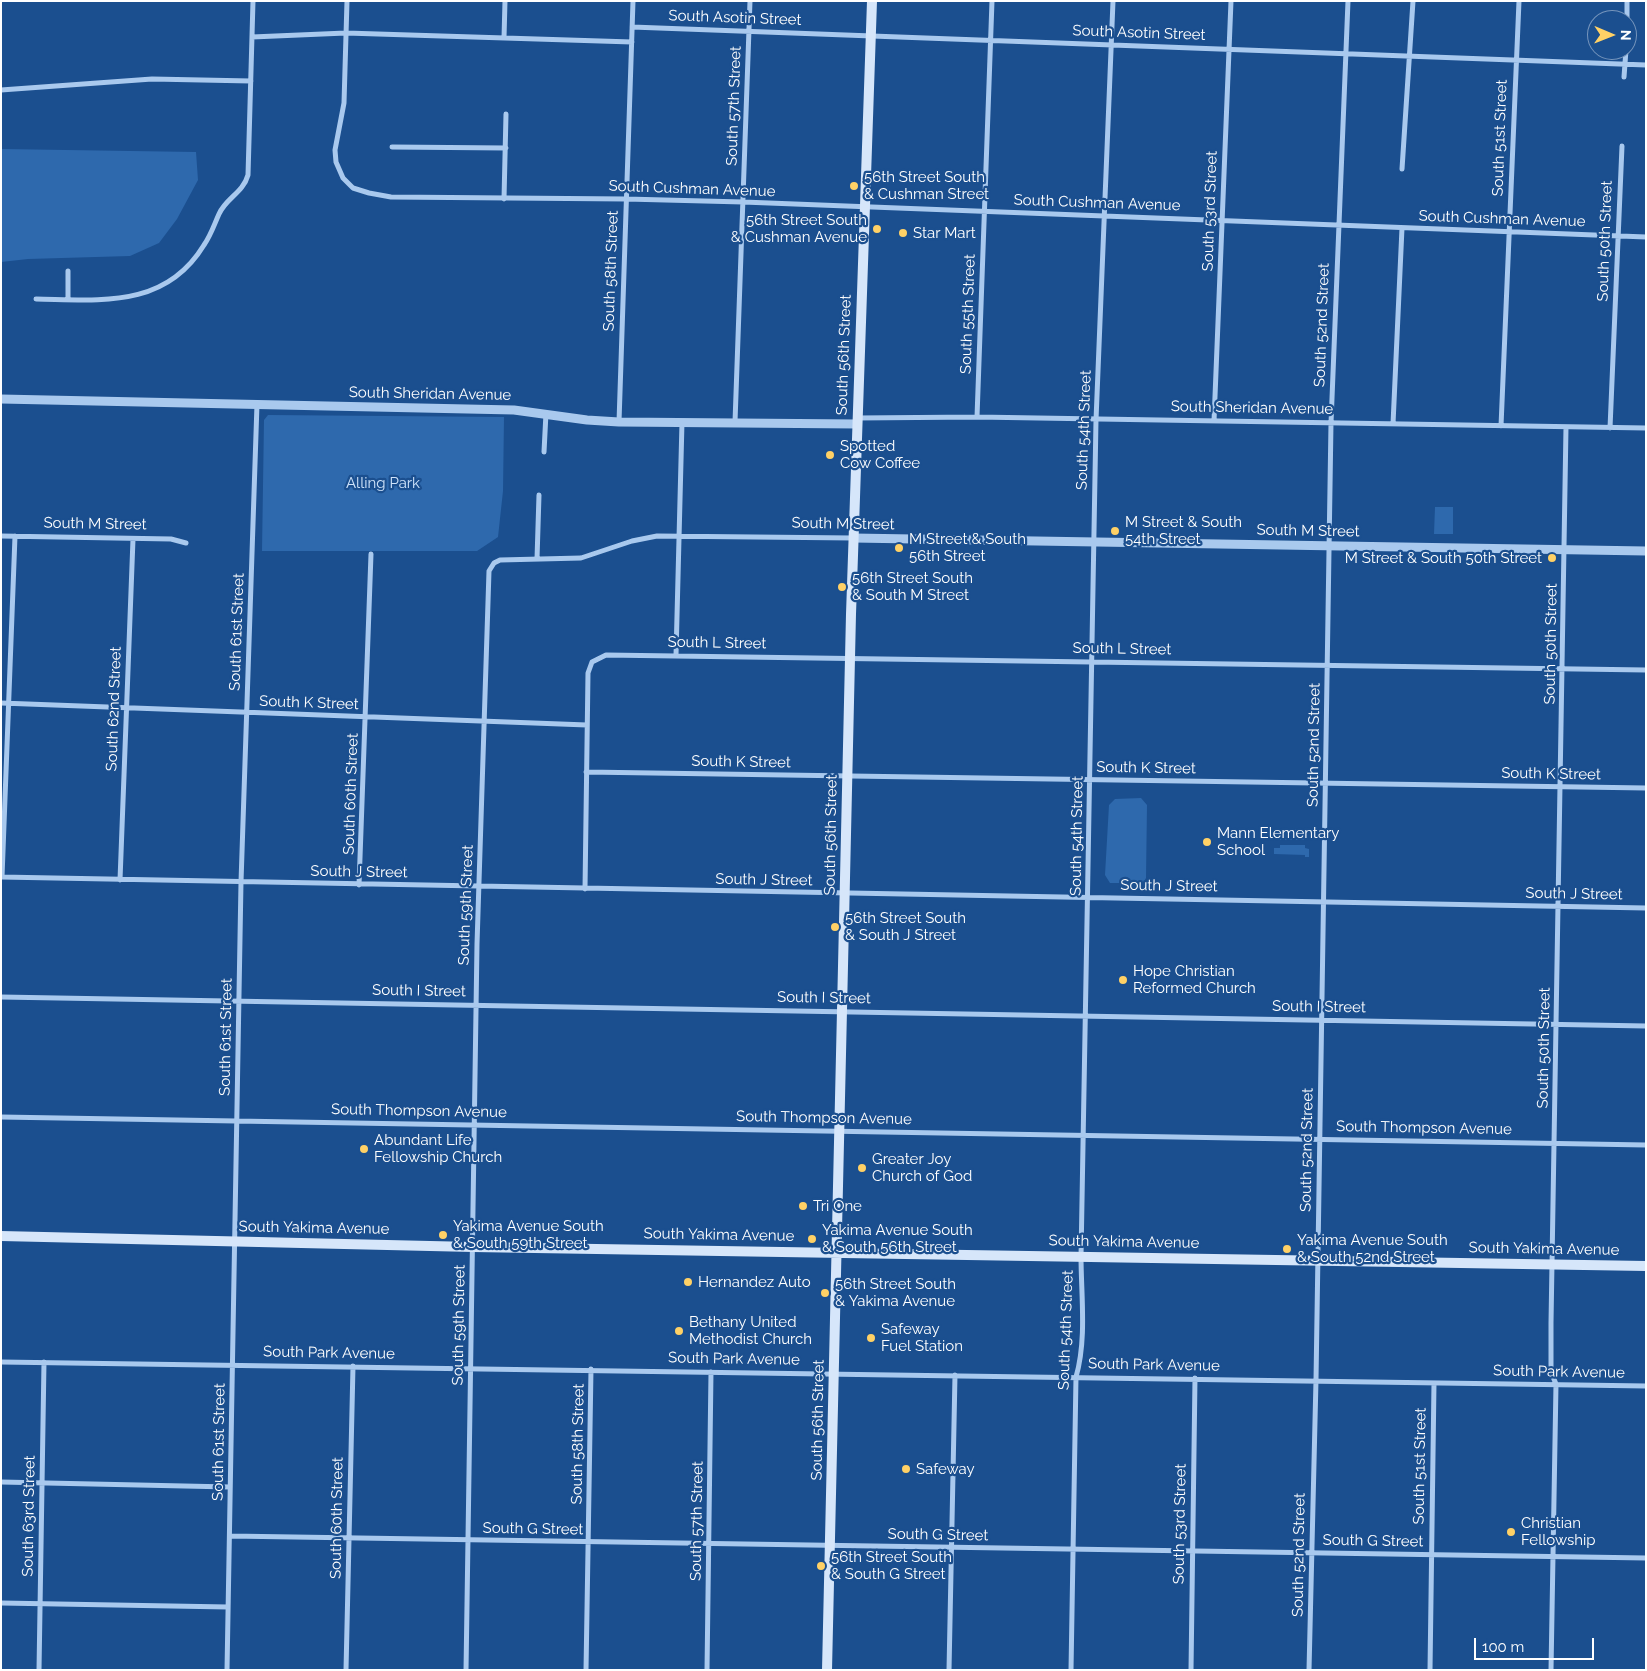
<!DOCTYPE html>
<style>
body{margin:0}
#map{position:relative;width:1647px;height:1671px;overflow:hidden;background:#1b4f8f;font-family:Raleway,sans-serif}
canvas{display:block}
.frame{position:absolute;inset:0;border:2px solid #fff;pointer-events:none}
.north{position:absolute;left:1587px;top:10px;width:50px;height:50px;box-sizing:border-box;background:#1b4f8f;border:1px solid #7695bc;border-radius:50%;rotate:91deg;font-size:14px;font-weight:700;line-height:20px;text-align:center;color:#fff}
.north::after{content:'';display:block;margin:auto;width:18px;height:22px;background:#ffd166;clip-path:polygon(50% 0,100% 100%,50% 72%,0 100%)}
.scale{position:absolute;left:1474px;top:1638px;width:120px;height:22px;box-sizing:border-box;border:2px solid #fff;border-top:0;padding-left:6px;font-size:15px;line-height:18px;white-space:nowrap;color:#fff;-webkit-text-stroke:4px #1b4f8f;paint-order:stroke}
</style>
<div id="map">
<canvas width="1647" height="1671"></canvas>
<div class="frame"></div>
<div class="north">N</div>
<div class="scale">100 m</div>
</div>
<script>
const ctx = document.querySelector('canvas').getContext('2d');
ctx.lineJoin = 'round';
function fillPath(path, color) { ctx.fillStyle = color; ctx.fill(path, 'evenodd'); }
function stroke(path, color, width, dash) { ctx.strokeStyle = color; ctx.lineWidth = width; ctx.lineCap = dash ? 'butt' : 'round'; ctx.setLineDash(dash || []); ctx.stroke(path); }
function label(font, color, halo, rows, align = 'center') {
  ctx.font = font + ' Raleway,sans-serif'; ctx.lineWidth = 4.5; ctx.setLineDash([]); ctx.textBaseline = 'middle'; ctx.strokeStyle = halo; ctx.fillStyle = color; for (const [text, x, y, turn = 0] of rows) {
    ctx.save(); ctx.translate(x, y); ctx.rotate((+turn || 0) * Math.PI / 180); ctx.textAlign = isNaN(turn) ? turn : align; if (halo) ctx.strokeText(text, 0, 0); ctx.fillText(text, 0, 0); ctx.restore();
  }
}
fillPath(new Path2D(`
 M1,149L196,152L198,180L177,219L159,243L130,256L28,259L1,262Z
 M268,415L504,417L503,491L498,537L477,551H262L264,420Z
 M1435,507H1453V534H1434Z
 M1141,798L1147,805L1146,878L1143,883H1110L1105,875L1109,805L1115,799Z
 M1307,829H1310V837H1305V840H1280V837H1275V830Z
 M1280,845H1305V848L1309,849V857H1305V855L1274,854V848H1280Z`), '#2e69ad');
stroke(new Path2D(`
 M347,1L344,103L335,150L336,162L343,178L353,188L369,193L391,197L626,199L743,202L1646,237
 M1627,20V1
 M632,27L1646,65
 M252,37L346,33L632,42
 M504,38L505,1
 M1624,77L1626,50
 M1,90L152,79L251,81
 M392,147L506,148
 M1402,169L1413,1
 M504,199L506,114
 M36,299C100,300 165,309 204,245C211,235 214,225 219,214C226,198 243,193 248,175L253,1
 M68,299V271
 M977,417L992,1
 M857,418L977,417L1646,428
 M1214,421L1231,1
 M619,422L633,1
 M735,422L750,1
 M1393,424L1402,228
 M1501,426L1519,1
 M1610,428L1622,146
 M544,452L546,413
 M1,536L171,539L186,543
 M537,559L539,495
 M676,655L682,422
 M1,703L587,725
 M586,772L1646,788
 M1,877L1646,908
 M2,877L15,536
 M120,880L133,539
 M359,885L371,554
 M585,889L588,673L592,662L606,655L1646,670
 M1,997L1646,1026
 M1,1117L1646,1145
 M1,1362L1646,1386
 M1,1482L230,1487
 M230,1536L1646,1558
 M1,1603L228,1607
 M39,1670L44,1362
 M227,1670L241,882L257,404
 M346,1670L353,1366
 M466,1670L477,944L489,571L494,563L500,560L581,558L632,541L657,536L853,538
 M586,1670L591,1369
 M707,1670L711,1372
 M949,1670L955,1375
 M1071,1670L1076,1377C1087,1339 1081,1295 1081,1256L1096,420L1113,1
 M1191,1670L1195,1378
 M1309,1670L1316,1380L1331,423L1348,1
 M1430,1670L1434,1383
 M1551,1670L1556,1384L1551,1372V1323L1566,427`), '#a9c9ee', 5);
stroke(new Path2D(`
 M1,399L514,410L587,420L619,422L857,424
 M853,538L1646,551`), '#a9c9ee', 9);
stroke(new Path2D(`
 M1,1236L473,1247L1646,1266
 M827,1670L851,614L872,1`), '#d6e6fa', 10);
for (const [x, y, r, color] of [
 [854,186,5,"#ffd166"],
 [877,229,5,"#ffd166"],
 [903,233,5,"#ffd166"],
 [830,455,5,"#ffd166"],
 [1115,531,5,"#ffd166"],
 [899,548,5,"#ffd166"],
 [1552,558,5,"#ffd166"],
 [842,587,5,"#ffd166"],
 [1207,842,5,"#ffd166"],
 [835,927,5,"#ffd166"],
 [1123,980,5,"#ffd166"],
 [364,1149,5,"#ffd166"],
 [862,1168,5,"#ffd166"],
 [803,1206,5,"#ffd166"],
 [443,1235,5,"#ffd166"],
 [812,1239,5,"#ffd166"],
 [1287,1249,5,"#ffd166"],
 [688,1282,5,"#ffd166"],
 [825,1293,5,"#ffd166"],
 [679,1331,5,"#ffd166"],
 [871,1338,5,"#ffd166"],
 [906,1469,5,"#ffd166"],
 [1511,1532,5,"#ffd166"],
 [821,1566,5,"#ffd166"]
]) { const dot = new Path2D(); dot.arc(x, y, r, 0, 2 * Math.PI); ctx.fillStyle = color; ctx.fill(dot); stroke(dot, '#1b4f8f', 2); }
label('15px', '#fff', '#1b4f8f', [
 ["South Asotin Street",735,18,2],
 ["South Asotin Street",1139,33,2],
 ["South 57th Street",734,106,-88],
 ["South 51st Street",1500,138,-88],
 ["South Cushman Avenue",692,189,2],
 ["South Cushman Avenue",1097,203,2],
 ["South 53rd Street",1210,211,-88],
 ["South Cushman Avenue",1502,219,2],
 ["South 50th Street",1605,241,-88],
 ["South 58th Street",611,271,-88],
 ["South 55th Street",968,314,-88],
 ["South 52nd Street",1322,325,-88],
 ["South 56th Street",844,355,-88],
 ["South Sheridan Avenue",430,394,1],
 ["South Sheridan Avenue",1252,408,1],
 ["South 54th Street",1084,430,-88],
 ["South M Street",95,524,1],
 ["South M Street",843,524,1],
 ["South M Street",1308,531,1],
 ["South 61st Street",237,632,-88],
 ["South L Street",717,643,1],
 ["South 50th Street",1551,644,-89],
 ["South L Street",1122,649,1],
 ["South K Street",309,703,2],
 ["South 62nd Street",114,709,-88],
 ["South 52nd Street",1314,745,-89],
 ["South K Street",741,762,1],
 ["South K Street",1146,768,1],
 ["South K Street",1551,774,1],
 ["South 60th Street",351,794,-88],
 ["South 56th Street",831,835,-89],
 ["South 54th Street",1077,836,-89],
 ["South J Street",359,872,1],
 ["South J Street",764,880,1],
 ["South J Street",1169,886,1],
 ["South J Street",1574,894,1],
 ["South 59th Street",466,905,-88],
 ["South I Street",419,991,1],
 ["South I Street",824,998,1],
 ["South I Street",1319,1007,1],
 ["South 61st Street",226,1037,-89],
 ["South 50th Street",1544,1048,-89],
 ["South Thompson Avenue",419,1111,1],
 ["South Thompson Avenue",824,1118,1],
 ["South Thompson Avenue",1424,1128,1],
 ["South 52nd Street",1307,1150,-89],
 ["South Yakima Avenue",314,1228,1],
 ["South Yakima Avenue",719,1235,1],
 ["South Yakima Avenue",1124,1242,1],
 ["South Yakima Avenue",1544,1249,1],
 ["South 59th Street",459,1325,-89],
 ["South 54th Street",1066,1330,-88],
 ["South Park Avenue",329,1353,1],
 ["South Park Avenue",734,1359,1],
 ["South Park Avenue",1154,1365,1],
 ["South Park Avenue",1559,1372,1],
 ["South 56th Street",818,1420,-89],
 ["South 61st Street",219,1442,-89],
 ["South 58th Street",578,1444,-89],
 ["South 51st Street",1420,1466,-89],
 ["South 63rd Street",29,1516,-89],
 ["South 60th Street",337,1518,-89],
 ["South 57th Street",697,1521,-89],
 ["South 53rd Street",1180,1524,-89],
 ["South G Street",533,1529,1],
 ["South G Street",938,1535,1],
 ["South G Street",1373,1541,1],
 ["South 52nd Street",1299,1555,-89]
]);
label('15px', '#fff', '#1b4f8f', [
 ["56th Street South",864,177],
 ["& Cushman Street",864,194],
 ["56th Street South",867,220,"right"],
 ["& Cushman Avenue",867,237,"right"],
 ["Star Mart",913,233],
 ["Spotted",840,446],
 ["Cow Coffee",840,463],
 ["M Street & South",1125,522],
 ["54th Street",1125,539],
 ["M Street & South",909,539],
 ["56th Street",909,556],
 ["M Street & South 50th Street",1542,558,"right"],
 ["56th Street South",852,578],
 ["& South M Street",852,595],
 ["Mann Elementary",1217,833],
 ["School",1217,850],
 ["56th Street South",845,918],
 ["& South J Street",845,935],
 ["Hope Christian",1133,971],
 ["Reformed Church",1133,988],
 ["Abundant Life",374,1140],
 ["Fellowship Church",374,1157],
 ["Greater Joy",872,1159],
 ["Church of God",872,1176],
 ["Tri One",813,1206],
 ["Yakima Avenue South",453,1226],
 ["& South 59th Street",453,1243],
 ["Yakima Avenue South",822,1230],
 ["& South 56th Street",822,1247],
 ["Yakima Avenue South",1297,1240],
 ["& South 52nd Street",1297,1257],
 ["Hernandez Auto",698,1282],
 ["56th Street South",835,1284],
 ["& Yakima Avenue",835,1301],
 ["Bethany United",689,1322],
 ["Methodist Church",689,1339],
 ["Safeway",881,1329],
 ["Fuel Station",881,1346],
 ["Safeway",916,1469],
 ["Christian",1521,1523],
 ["Fellowship",1521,1540],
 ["56th Street South",831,1557],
 ["& South G Street",831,1574]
], 'left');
label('15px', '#cfe3fa', '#1b4f8f', [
 ["Alling Park",383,483]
]);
</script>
